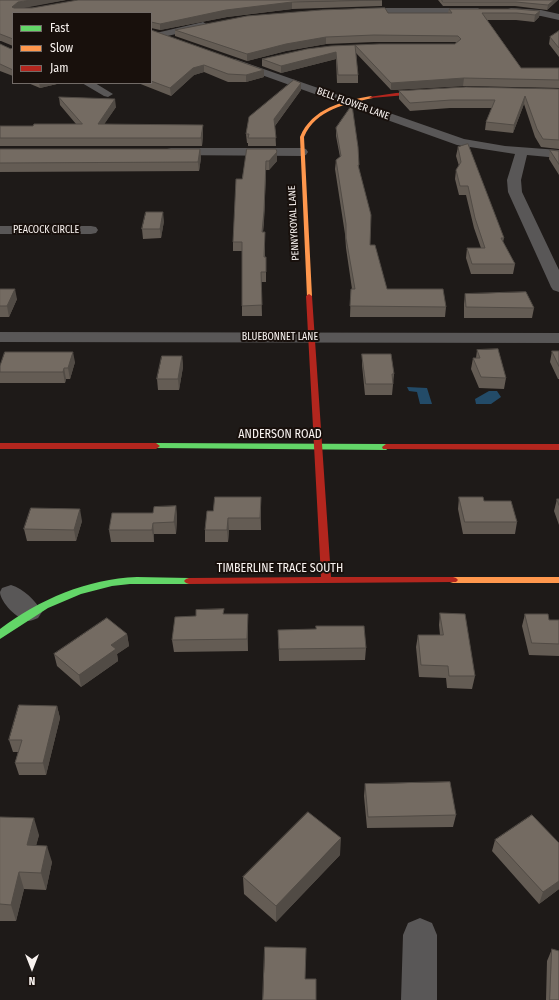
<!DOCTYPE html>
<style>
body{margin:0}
#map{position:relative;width:559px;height:1000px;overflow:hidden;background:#1e1a18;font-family:"Fira Sans Condensed",sans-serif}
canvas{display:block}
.legend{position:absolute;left:12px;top:12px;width:140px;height:72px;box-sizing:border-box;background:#18100c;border:1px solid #726b67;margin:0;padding:5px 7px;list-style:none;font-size:12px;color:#f9f3f0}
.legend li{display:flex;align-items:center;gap:8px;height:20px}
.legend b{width:20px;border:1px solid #726b67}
.north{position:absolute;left:12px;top:948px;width:40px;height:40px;-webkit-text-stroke:3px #18100c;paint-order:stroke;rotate:180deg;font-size:11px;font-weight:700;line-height:16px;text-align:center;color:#f9f3f0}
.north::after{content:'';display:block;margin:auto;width:14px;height:18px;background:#f9f3f0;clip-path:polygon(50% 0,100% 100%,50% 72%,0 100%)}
</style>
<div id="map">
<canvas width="559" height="1000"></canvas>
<ul class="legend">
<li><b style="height:5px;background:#63d668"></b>Fast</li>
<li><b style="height:5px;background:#ff974d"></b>Slow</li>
<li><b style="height:5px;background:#b3261e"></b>Jam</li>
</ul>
<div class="north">N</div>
</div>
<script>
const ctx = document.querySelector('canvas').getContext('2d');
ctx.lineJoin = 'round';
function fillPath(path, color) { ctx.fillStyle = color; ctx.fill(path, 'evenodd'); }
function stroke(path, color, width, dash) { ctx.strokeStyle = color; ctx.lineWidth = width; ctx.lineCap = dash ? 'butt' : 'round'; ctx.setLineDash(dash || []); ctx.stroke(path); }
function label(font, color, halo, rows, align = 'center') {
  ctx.font = font + ' "Fira Sans Condensed",sans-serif'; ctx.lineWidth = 4; ctx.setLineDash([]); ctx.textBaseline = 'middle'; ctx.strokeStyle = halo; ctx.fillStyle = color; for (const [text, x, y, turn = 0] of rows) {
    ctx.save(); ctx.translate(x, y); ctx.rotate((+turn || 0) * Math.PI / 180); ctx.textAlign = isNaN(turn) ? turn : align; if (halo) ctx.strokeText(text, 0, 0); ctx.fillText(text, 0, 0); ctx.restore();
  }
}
fillPath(new Path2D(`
 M407,387L427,388L432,404H420L417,392L409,391Z
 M489,391H497L501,397L491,404H476L475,399Z`), '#234b68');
fillPath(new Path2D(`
 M357,8H478L482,11L478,14L354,13L353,11L354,9Z
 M511,8L541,10L559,14V20L541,16L508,13L507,11L508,9Z
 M203,22L208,25L206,27L159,38L154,35L156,33Z
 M235,59L464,139L505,146L559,150V158L527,155L521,180L522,192L559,270V292L553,290L551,287L508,192L507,180L515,154L457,145L231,64L230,62Z
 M82,83H95L113,94L108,97L104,96Z
 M171,148H302L306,149L308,152L306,155L302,156L167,155L165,152L167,149Z
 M0,226H91L96,227L98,230L96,233L91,234H0Z
 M0,332L559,333V343L0,342Z
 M11,585C24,589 35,600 42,612L38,618C35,619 31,621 28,621C18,620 0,602 0,592L2,588Z
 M420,918L432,923L437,935V1000H401L403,935L408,923Z`), '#595757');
fillPath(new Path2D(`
 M156,443L386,444L390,447L386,450L153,448L152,446Z
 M137,577L189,578L192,579L194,581L192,583L189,584H130L112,586L81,594L48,608L0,639V629C40,599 87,579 137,577Z`), '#63d668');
fillPath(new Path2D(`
 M371,96L373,98C346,104 316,109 304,137L312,296L309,298L307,297L300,137C312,108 343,101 371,96Z
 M453,577H559V583H453L450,582L448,580L450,578Z`), '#ff974d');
fillPath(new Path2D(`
 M428,91L430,93L371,98L369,97L396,93Z
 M309,294L312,296L331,577H453L456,578L458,580L456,582L189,584L186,583L184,581L186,579L189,578L321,577L306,296Z
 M0,443H156L160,446L156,449H0Z
 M386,444H559V450L383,449L382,447Z`), '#b3261e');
fillPath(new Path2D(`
 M0,0H66L20,8L382,0V6L292,9L227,17L160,30L151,28V13H13V46L1,41H0Z
 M438,0H558L547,10L515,6H443Z
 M449,9L540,11L539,17L534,22L516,20H487L521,68H559V88L463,86L391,90L356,53L358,75V83H337L336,59L281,73L262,66V59L331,46L455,44L456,42H374L326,44L286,51L247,61L175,36V30L388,13H448Z
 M151,30L264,70V77L246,82H228L204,72L194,75L171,96L138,83H151Z
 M559,31V57L549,44L550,37Z
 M0,44L11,49L13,47V76L0,71Z
 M28,83H61L40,88Z
 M301,83V90L275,126L276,146H248V143H247L246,134Z
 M559,89V149L541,147L535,137L524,104L513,133L485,130L486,122L492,108H450L410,111L399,99V91Z
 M59,97L116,107L104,124L203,134L202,146H0V126H33L76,124L60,105Z
 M336,128L359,165V170L370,245L387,289L446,307L445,317H350L351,289H352L346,248L345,234L335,169L336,160L340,157L336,136Z
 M458,147L504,238L503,242L515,264L513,274H471L466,258L467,248H481L474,228L466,195H459L455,179L456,170L459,166L456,156Z
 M0,149H200L201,158L199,171L0,172Z
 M247,149L277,161L269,170H266L264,221L263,232H265V257H266V282H261L262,316H242V251H233V242Z
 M550,150L559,151V175L549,159Z
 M164,221L161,238L143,239L142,229Z
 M0,289L17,299L9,317H0Z
 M465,294L534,308L532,318H464V304Z
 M477,350L506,378L504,389L479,388L471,369L473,358H476Z
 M552,351H559V379H558L550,362Z
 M362,354L394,374L392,395H365L362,365Z
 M182,356L183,367L179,390H158L157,379Z
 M75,362L70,379H66L65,383H0V366Z
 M261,497V530H229L228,542H205V530L213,511Z
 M459,497L484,501L517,522L515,534H463L458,509Z
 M557,499H559V525L554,511Z
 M176,506L177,518L176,534H154V542H111L109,530L153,513Z
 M82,521L76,541H27L24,529Z
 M440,613L475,676L472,689L447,688L446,678L419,677L416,647L418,635H440L439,625Z
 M224,614L248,626V651L174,652L172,640L196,616Z
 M525,614L549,620H559V656L529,655L522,626Z
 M278,630L366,648L365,660L279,661Z
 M127,634L129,646L117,654L118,661L81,687L57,666L54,654Z
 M57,706L60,718L46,775H19L15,763L18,752H13L9,740Z
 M365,784L456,815L453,827L367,828L364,796Z
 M0,817L39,835L36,845L52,862L46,890L24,889L16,921H0Z
 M495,840L559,843V889L539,904L492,851Z
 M340,855L276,922L244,894L243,877Z
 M552,949L559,1000H546L547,961Z`), '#645c54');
fillPath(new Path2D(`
 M31,0H66L19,9L14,13L12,7L18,2Z
 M554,0H558L547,10L548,5Z
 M292,2V9L227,17L160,30V24L226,10Z
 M540,11L539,17L534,22L535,15Z
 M326,37V44L286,51L247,61V54L286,44Z
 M336,52V59L281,73V66Z
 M204,65V72L194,75L171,96L170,88L193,68Z
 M264,70V77L246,82V75Z
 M464,78L463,86L391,90V83Z
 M39,83H61L40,88Z
 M301,83V90L274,127V119Z
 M525,96L524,104L513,133L514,125Z
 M115,99L116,107L99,132L98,124Z
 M203,125V134L202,146L201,138Z
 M200,149L201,158L199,171L198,162Z
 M277,152V161L269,170V161Z
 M266,161L264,221L262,242V232Z
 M163,212L164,221L161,238L160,229Z
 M15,289L17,299L9,317L7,306Z
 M73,352L75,362L70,379L68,368Z
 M182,356L183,367L179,390L178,379Z
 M64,368L66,379L65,383L63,372Z
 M261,497V530L260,518Z
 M176,506L177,518L176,534L174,522Z
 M80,509L82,521L76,541L74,530Z
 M228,518L229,530L228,542L227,530Z
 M153,523L154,534V542L152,530Z
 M248,614V651L247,639Z
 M127,634L129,646L117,654L118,661L81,687L79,675L111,645Z
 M57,706L60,718L46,775L43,763Z
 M34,818L39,835L32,862L27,845Z
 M341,838L340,855L276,922V906Z
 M47,846L52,862L46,890L41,873Z
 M19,872L24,889L16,921L11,905Z
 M559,881V889L539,904L543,892Z`), '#514b45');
const building = new Path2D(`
 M0,0H31L18,2L12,7L14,8H32L78,0H382L292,2L226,10L160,24L151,22V13H13V39L0,34Z
 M442,0H554L548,5L516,2H443Z
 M385,8L388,13H452L449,9H516L540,11L535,15L517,13H482L521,68H559V80L464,78L391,83L355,45L358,75H338L336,52L281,66L262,59L307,49L331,46L379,44H455L461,39L458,36L374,35L326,37L286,44L247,54L175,30L247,16L321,10Z
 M151,30L264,70L246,75L228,74L204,65L193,68L170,88L151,81Z
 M559,31V48L550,37Z
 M0,44L11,49L13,47V70L0,64Z
 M294,80L301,83L274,119L276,138H248L249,134H246L249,117Z
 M466,87L559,89V140L543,139L537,129L525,96L514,125L486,122L495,100H451L410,103L399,91Z
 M59,97L115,99L98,124L203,125L201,138H0V126H33L34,124H82Z
 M352,105L358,147L359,165H358L371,215L370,245H375L387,289H443L446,307L350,306L351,289H355L346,238V224L336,160L341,156L336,128Z
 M468,144L504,238H501L515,264H472L467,248H485L475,218L468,186H460L456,170L461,162L458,147Z
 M0,149H200L198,162L0,163Z
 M247,149H276L277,152L269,161H266L264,211L262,232H265L264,257H266V272H261L262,305L242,306V242H233L236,179H242Z
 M550,150L559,151V164Z
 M146,212H163L160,229H142Z
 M0,289H15L7,306H0Z
 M526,292L534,308L466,307L465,294Z
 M498,349L506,378L481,377L473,358H480L477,350Z
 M552,351H559V366Z
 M5,352H73L68,368H64L63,372H0V366Z
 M362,354H391L394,374H392L393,384H366Z
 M162,356H182L178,379H157Z
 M215,497H261L260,518H228L227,530H205L207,511H213Z
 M459,497H483L484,501H511L517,522H465Z
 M557,499H559V505Z
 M176,506L174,522L153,523L152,530H109L112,513H153L154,507Z
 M31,508L80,509L74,530L24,529Z
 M224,609L223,614H248L247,639L172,640L175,617L196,616V610Z
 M440,613L465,614L475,676H449L448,666L421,665L418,635H443Z
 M525,614H548L549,620H559V644L532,643Z
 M107,618L127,634L111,645L116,649L79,675L54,654Z
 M316,626H364L366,648L279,649L278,630L316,629Z
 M19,705L57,706L43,763H15L22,740H9Z
 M450,782L456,815L368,817L365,784Z
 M308,812L341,838L276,906L243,877Z
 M532,815L559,843V881L543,892L495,840Z
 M0,817L34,818L27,845L47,846L41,873L19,872L11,905L0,904Z
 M265,947L306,948L305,979H316V1000H263Z
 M552,949L559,951V1000H550Z`);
fillPath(building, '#746b62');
stroke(building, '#514b45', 1);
label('10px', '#f9f3f0', '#18100c', [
 ["BELL FLOWER LANE",353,104,20],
 ["PENNYROYAL LANE",294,223,-93],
 ["PEACOCK CIRCLE",46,230],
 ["BLUEBONNET LANE",280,337]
]);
label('12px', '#f9f3f0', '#18100c', [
 ["ANDERSON ROAD",280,435],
 ["TIMBERLINE TRACE SOUTH",280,569]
]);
</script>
